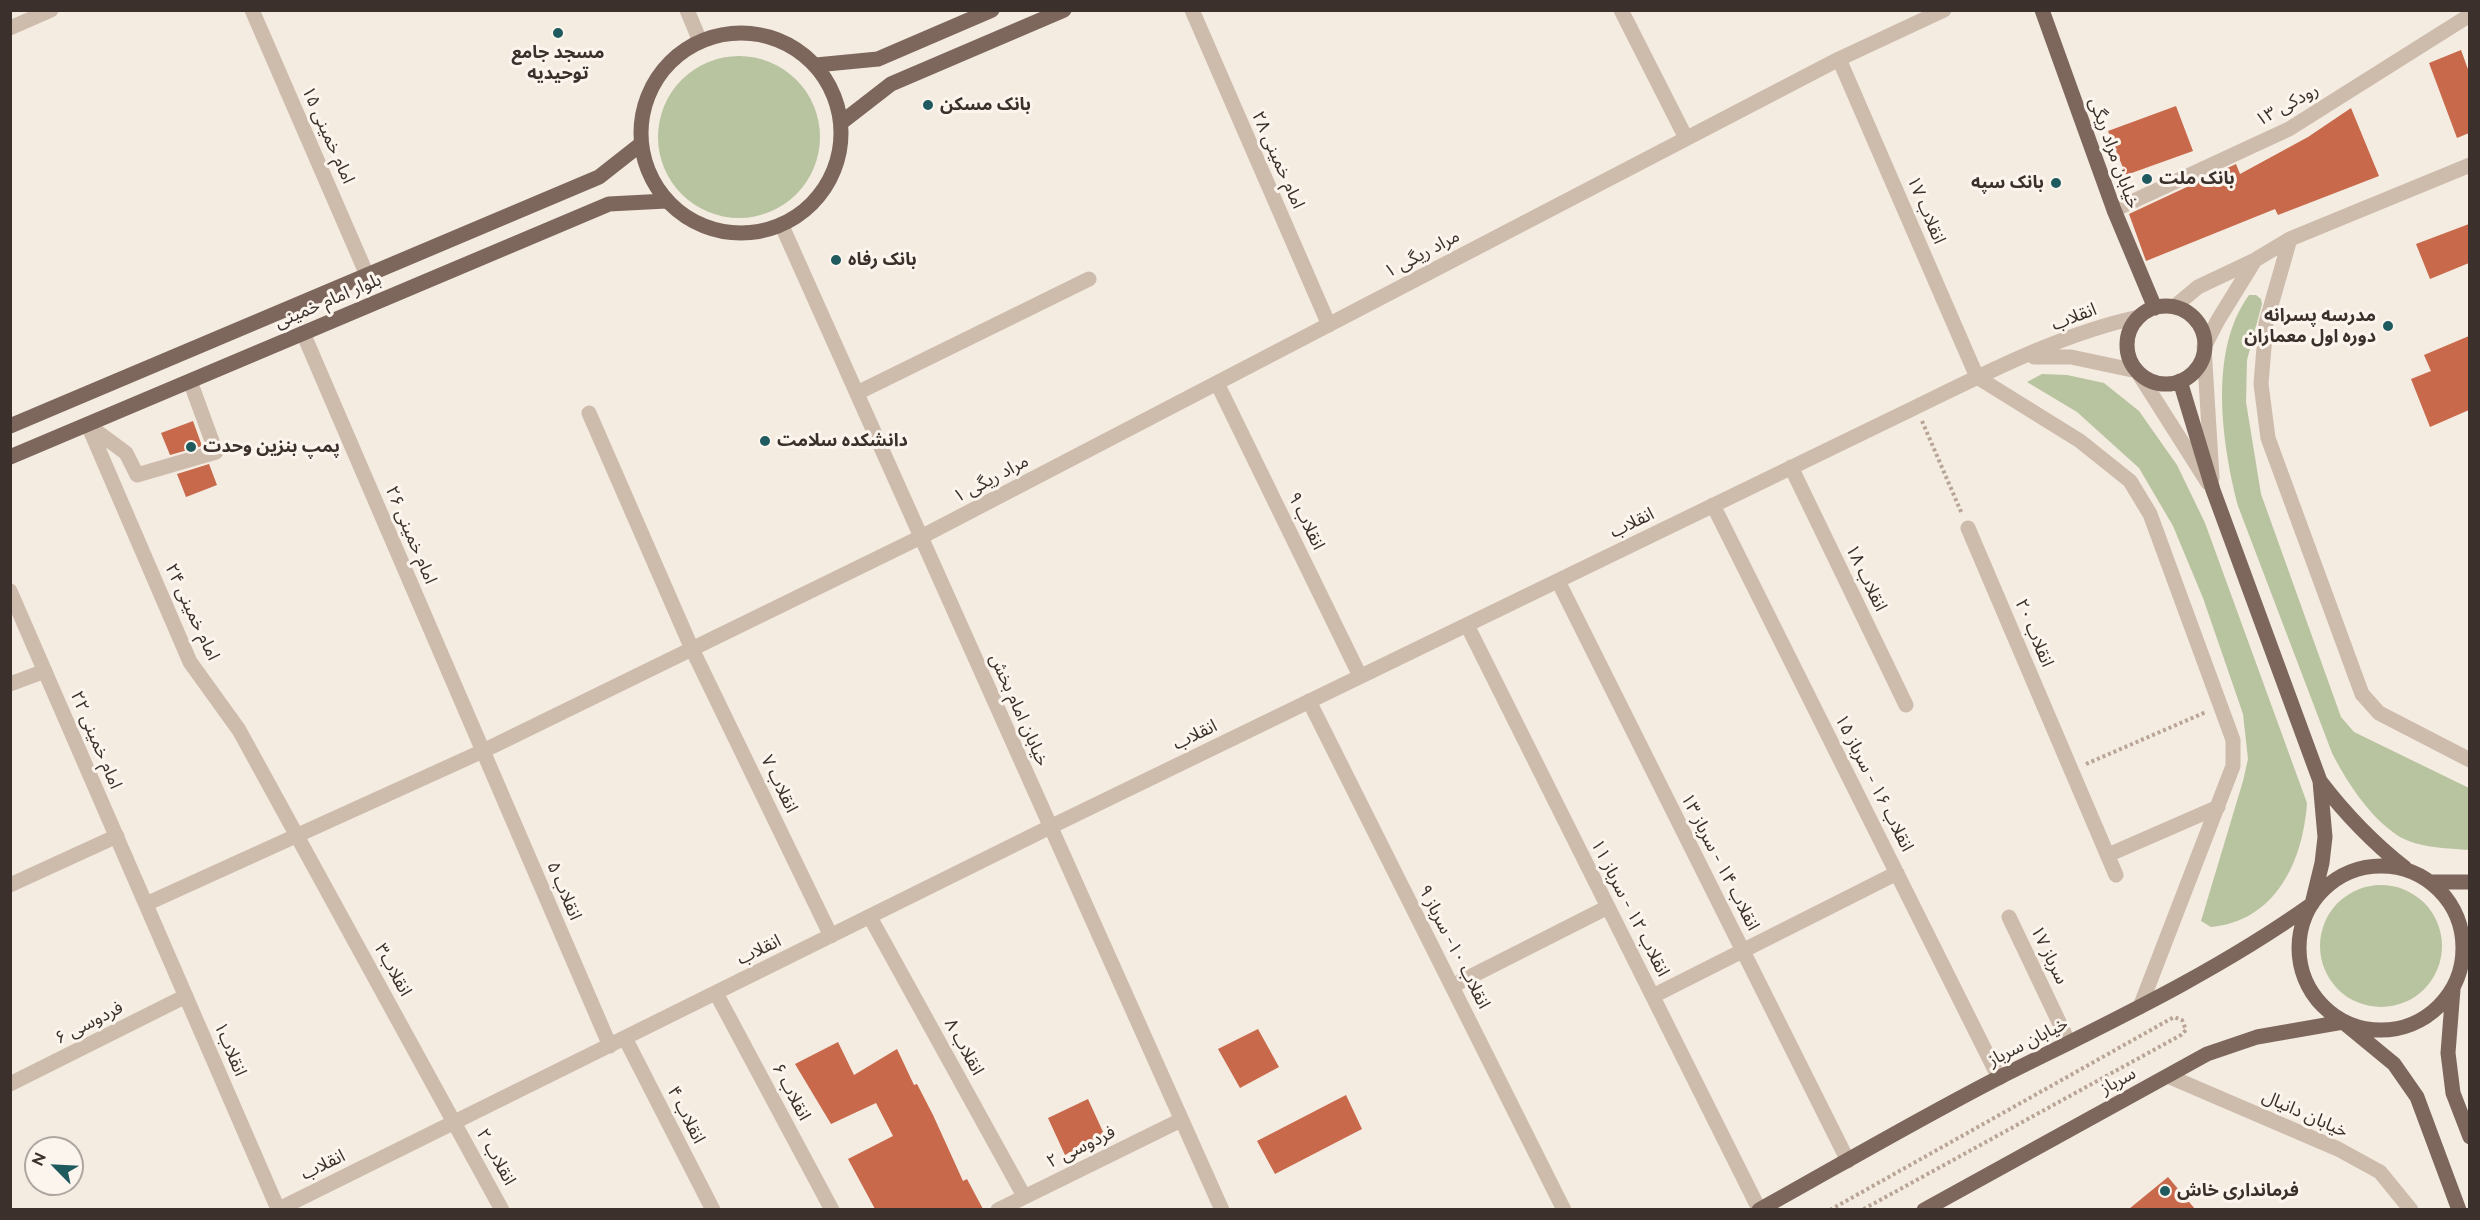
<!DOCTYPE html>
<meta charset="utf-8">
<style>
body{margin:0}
#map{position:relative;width:2480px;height:1220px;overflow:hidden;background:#f4ebe1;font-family:Raleway,sans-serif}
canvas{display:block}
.frame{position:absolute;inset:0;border:12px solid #3b302b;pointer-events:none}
.north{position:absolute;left:24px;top:1136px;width:60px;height:60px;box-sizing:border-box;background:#fbf5ee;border:2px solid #aea6a0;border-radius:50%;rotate:294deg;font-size:16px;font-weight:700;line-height:24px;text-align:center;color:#3b302b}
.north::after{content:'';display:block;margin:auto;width:21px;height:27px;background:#1f5a5e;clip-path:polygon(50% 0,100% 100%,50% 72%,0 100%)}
</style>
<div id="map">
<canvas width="2480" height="1220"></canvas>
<div class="frame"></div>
<div class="north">N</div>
</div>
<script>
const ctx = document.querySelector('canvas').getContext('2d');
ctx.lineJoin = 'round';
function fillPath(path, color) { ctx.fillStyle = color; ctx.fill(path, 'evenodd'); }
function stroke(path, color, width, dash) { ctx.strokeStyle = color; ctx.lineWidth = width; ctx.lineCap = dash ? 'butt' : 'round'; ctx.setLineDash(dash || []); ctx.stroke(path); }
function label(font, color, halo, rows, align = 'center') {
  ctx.font = font + ' Raleway,"Noto Sans Arabic",sans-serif'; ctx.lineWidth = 6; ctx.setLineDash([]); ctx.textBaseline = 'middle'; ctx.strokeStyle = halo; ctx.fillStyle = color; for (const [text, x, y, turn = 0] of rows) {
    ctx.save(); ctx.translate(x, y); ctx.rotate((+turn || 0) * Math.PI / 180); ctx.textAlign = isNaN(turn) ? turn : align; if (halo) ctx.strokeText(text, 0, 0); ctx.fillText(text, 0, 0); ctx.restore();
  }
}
fillPath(new Path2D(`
 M658 137a81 81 0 1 1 162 0a81 81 0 1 1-162 0Z
 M2249,295H2256L2261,299L2262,304L2247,360L2246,402L2261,494L2341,717L2354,732L2469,788V850C2445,848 2414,848 2394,833C2367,813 2347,782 2332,753L2238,506C2222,444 2208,351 2249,295Z
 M2042,374L2067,375L2104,383L2139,411L2177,465L2205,523L2307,803C2303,861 2276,921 2211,927L2201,921L2243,781L2248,759L2243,714L2203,598L2173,526L2139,468L2077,412L2027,382Z
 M2320 946a61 61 0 1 1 122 0a61 61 0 1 1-122 0Z`), '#b8c4a0');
fillPath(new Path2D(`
 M2461,50L2469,72V133L2457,138L2429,63Z
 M2176,106L2193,151L2126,175L2108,131Z
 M2351,108L2379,176L2278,215L2275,209L2146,261L2129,214L2236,164L2240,174L2308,137Z
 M2469,224V263L2430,279L2416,244Z
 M2469,336V410L2430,427L2411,379L2431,371L2424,355Z
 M193,421L202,446L170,455L161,433Z
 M209,464L217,485L186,497L177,474Z
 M1258,1029L1279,1067L1240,1088L1218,1049Z
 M838,1042L854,1075L897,1049L914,1085L917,1084L933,1115L963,1181L967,1179L983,1209H875L848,1159L893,1136L876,1103L831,1124L795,1064Z
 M1346,1095L1362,1129L1275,1174L1257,1141Z
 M1088,1099L1104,1134L1065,1155L1048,1118Z
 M2168,1177L2195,1209H2129Z`), '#c8694b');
stroke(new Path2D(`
 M1922,421L1962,514
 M2086,764L2206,712
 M1830,1210L2174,1017L2182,1020L2186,1030L2181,1035L1862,1210`), '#b9a596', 4, [3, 3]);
stroke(new Path2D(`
 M252,10L367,275
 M687,10L700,41
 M1192,10L1329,325
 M1621,10L1686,138
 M10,28L51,10
 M1839,59L1977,377L2080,441L2130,481L2150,514L2233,740V766L2140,1007
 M2114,210L2289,129L2470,15
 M782,226L1222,1210
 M2290,239L2266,323L2261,384L2268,438L2362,694L2379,713L2470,760
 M2174,307L2198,287L2255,260L2290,239L2470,165
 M303,333L610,1046
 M2034,357H2071L2137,371L2208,483
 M1217,383L1360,676
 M857,393L1089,279
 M589,413L692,649L831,936
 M88,425L190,662L239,730L502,1210
 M88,425L126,453L137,475L216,452L190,381
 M1791,467L1906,705
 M2212,478L2204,347L2218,320L2255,260
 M1713,505L1999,1078
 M1968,528L2116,875
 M1558,581L1848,1161
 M10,591L278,1209
 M1467,625L1759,1209
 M10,684L45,671
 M1309,701L1564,1210
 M2108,855L2218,807
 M10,885L117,836
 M146,904L483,751L921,537L1839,59L1944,10
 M870,917L1024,1196
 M2009,917L2069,1043
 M1452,986L1608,907
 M716,993L832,1210
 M1653,996L1897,873
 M625,1038L713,1210
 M2168,1076L2338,1149L2380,1172L2411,1210
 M10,1084L186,996
 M277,1210L1050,827L1916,407C1986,373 2063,333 2139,317
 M998,1210L1181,1120`), '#cdbbac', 15);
stroke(new Path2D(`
 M2042,10L2114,210L2155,308
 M641 133a100 100 0 1 1 200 0a100 100 0 1 1-200 0Z
 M816,65L878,59L992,10
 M842,122L891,84L1064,10
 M2127 345a39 39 0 1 1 78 0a39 39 0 1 1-78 0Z
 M10,426L599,177L641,144
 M10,457L609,204L666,201
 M2320,781C2346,815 2372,842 2405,868
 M2299 948a82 82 0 1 1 164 0a82 82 0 1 1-164 0Z
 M2430,882H2470
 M2453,989L2448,1053L2453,1093L2470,1137
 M1759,1210C1840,1165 1920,1118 2002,1076C2108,1023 2215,973 2312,904L2322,863L2325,837L2320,781L2213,490L2180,381
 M1924,1210L2207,1054L2257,1037L2343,1022L2394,1064L2417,1097L2459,1210`), '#7d675c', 15);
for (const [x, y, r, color] of [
 [558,33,6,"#1f5a5e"],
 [928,105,6,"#1f5a5e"],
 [2147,179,6,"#1f5a5e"],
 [2056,183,6,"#1f5a5e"],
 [836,260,6,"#1f5a5e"],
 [2388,326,6,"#1f5a5e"],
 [765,441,6,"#1f5a5e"],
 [191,447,6,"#1f5a5e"],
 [2165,1191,6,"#1f5a5e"]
]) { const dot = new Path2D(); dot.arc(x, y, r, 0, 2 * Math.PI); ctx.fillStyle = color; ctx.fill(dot); stroke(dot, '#fbf5ee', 2); }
label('bold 18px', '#3b302b', '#fbf5ee', [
 ["مسجد جامع",558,53,"center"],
 ["توحیدیه",558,74,"center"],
 ["بانک مسکن",940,105],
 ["بانک ملت",2159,179],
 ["بانک سپه",2044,183,"right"],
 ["بانک رفاه",848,260],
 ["مدرسه پسرانه",2376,316,"right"],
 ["دوره اول معماران",2376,337,"right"],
 ["دانشکده سلامت",777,441],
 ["پمپ بنزین وحدت",203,447],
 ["فرمانداری خاش",2177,1191]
], 'left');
label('18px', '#3b302b', '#fbf5ee', [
 ["رودکی ۱۳",2287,105,-29],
 ["امام خمینی ۱۵",328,135,66],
 ["خیابان مراد ریگی",2114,153,70],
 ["امام خمینی ۲۸",1278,160,66],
 ["انقلاب ۱۷",1926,210,67],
 ["مراد ریگی ۱",1422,254,-28],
 ["بلوار امام خمینی",328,301,-23],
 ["انقلاب",2074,317,-21],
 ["مراد ریگی ۱",991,479,-28],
 ["انقلاب ۹",1306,521,64],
 ["انقلاب",1632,523,-26],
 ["امام خمینی ۲۶",411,535,67],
 ["انقلاب ۱۸",1866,578,64],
 ["امام خمینی ۲۴",192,612,65],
 ["انقلاب ۲۰",2034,633,67],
 ["خیابان امام بخش",1019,710,66],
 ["انقلاب",1195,735,-26],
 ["امام خمینی ۲۲",96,740,67],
 ["انقلاب ۱۶ - سرباز ۱۵",1874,783,63],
 ["انقلاب ۷",779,784,64],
 ["انقلاب ۱۴ - سرباز ۱۳",1720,862,63],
 ["انقلاب ۵",564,891,67],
 ["انقلاب ۱۲ - سرباز ۱۱",1630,908,63],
 ["انقلاب ۱۰- سرباز ۹",1454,947,63],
 ["انقلاب",759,950,-26],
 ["سرباز ۱۷",2049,955,64],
 ["انقلاب۳",393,970,61],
 ["فردوسی ۶",89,1023,-27],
 ["خیابان سرباز",2028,1042,-27],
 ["انقلاب ۸",964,1047,61],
 ["انقلاب۱",230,1049,67],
 ["سرباز",2118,1081,-29],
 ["انقلاب ۶",791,1092,62],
 ["خیابان دانیال",2305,1114,24],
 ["انقلاب ۴",686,1115,63],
 ["فردوسی ۲",1081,1147,-26],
 ["انقلاب ۲",496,1157,61],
 ["انقلاب",323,1165,-26]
]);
</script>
